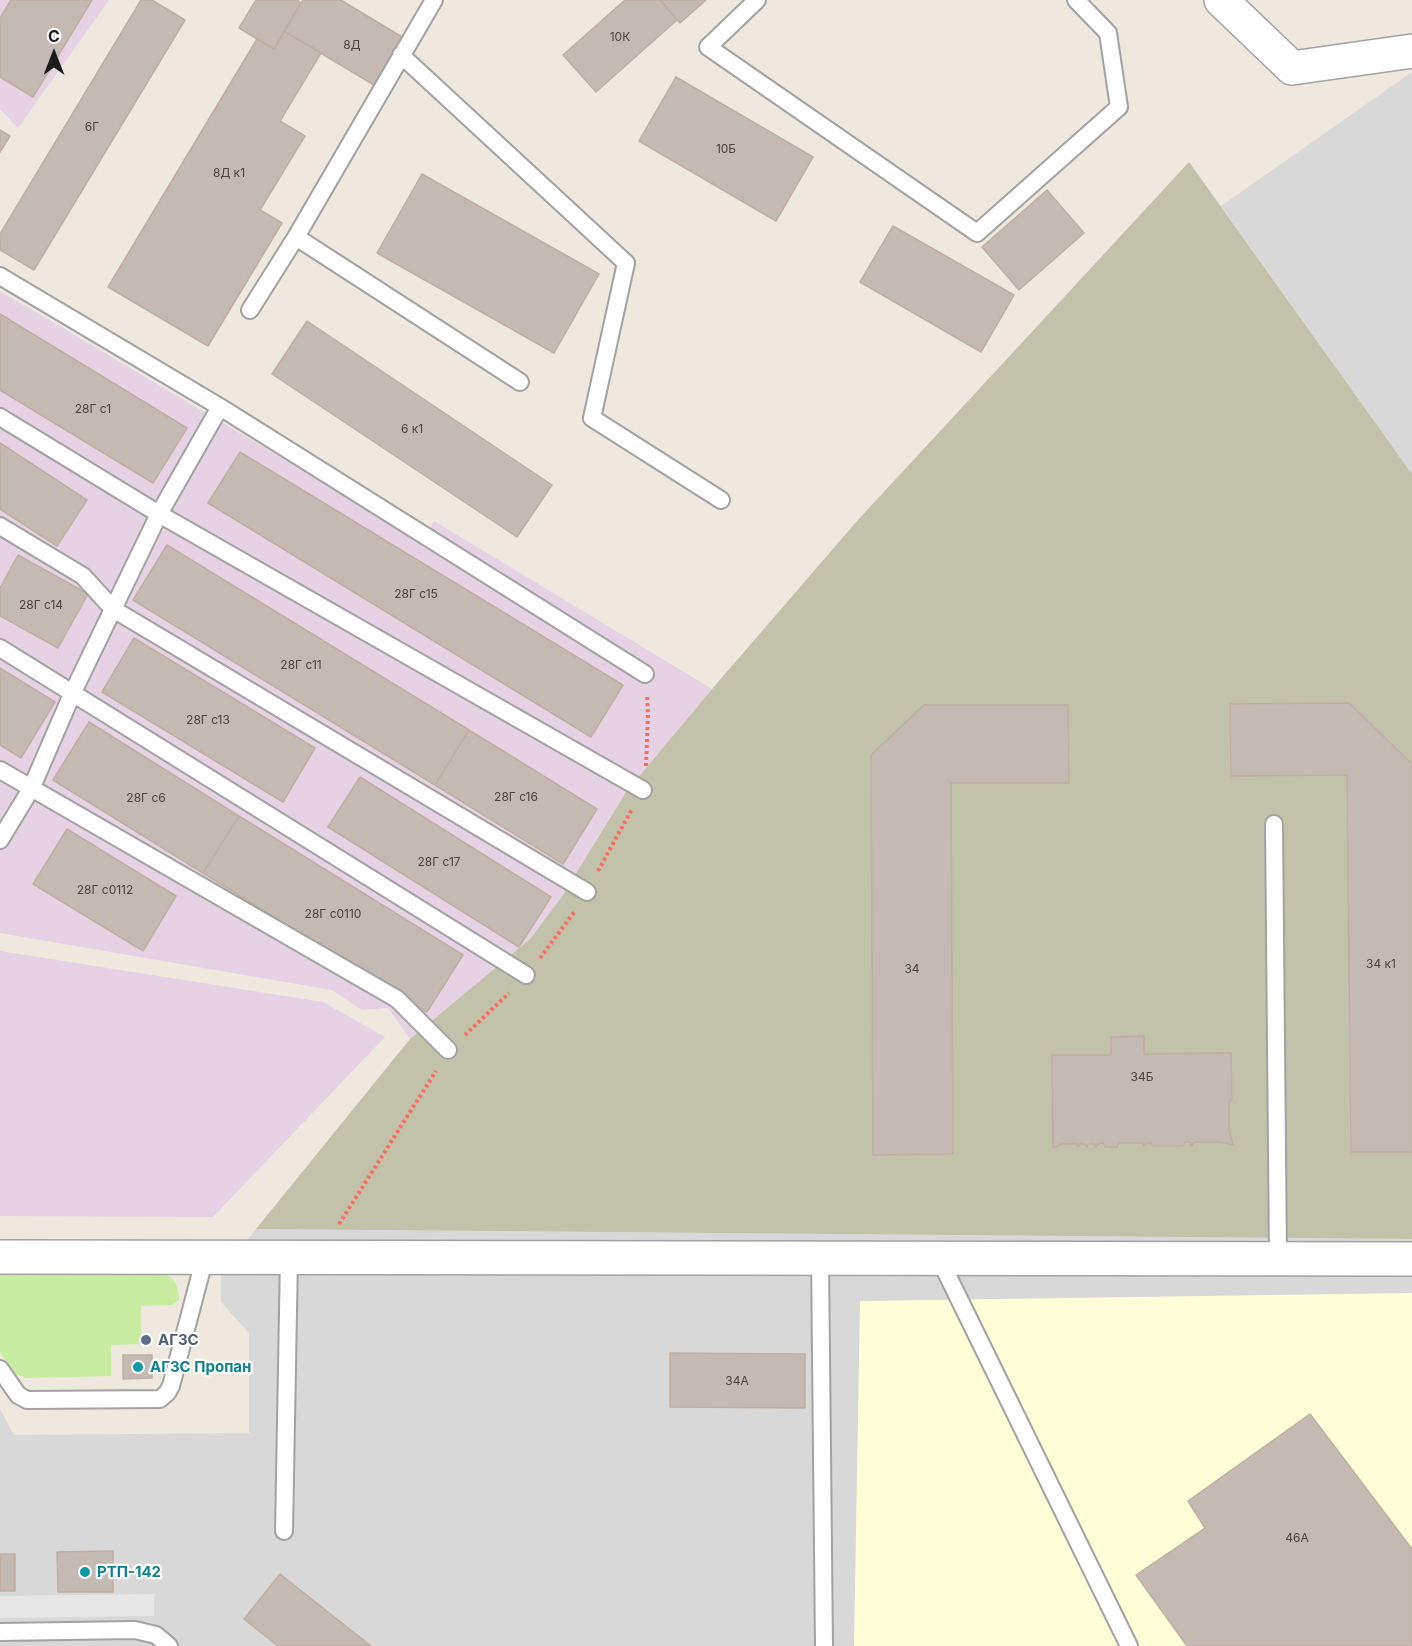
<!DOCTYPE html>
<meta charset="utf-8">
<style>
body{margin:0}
#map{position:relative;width:1412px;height:1646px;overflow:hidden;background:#eee8df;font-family:Inter,sans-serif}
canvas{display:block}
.north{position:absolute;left:24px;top:24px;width:60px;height:60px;-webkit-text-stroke:4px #fff;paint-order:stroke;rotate:0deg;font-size:16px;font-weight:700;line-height:24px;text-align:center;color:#1b1b1b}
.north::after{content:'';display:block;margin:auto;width:21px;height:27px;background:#1b1b1b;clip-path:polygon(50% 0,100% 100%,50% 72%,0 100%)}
</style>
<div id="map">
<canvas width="1412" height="1646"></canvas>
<div class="north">С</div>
</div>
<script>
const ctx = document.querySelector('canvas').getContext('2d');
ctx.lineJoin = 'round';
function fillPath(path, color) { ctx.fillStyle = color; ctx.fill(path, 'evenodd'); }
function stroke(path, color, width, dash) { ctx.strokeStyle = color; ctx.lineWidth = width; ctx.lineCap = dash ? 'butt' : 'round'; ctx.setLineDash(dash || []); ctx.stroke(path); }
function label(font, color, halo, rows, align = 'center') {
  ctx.font = font + ' Inter,sans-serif'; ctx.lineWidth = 4.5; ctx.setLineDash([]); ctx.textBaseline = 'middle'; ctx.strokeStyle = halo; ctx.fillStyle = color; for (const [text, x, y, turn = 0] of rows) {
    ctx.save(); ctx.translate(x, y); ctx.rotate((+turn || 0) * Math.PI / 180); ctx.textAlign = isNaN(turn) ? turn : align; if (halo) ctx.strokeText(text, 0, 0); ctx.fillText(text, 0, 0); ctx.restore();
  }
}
fillPath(new Path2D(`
 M1412,72V474L1221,206Z
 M256,1229L1412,1239V1646H0V1409L14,1435L249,1433V1333L221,1302V1273Z`), '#d9d8d8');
fillPath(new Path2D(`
 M0,0H109L18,128L0,109Z
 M0,291L422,541L434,521L712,689L626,792L561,898L530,939L410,1039L388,1008L362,1010L332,990L0,933Z
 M0,951L323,1002L385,1037L213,1217L0,1216Z`), '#e7d1e4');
fillPath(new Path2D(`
 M1412,1293V1646H854L860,1301Z`), '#fffed7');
fillPath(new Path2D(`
 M1189,162L1412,474V1239L256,1229L410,1039L530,939L561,898L626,792L712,689L857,521Z`), '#c2c2ab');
fillPath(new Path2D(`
 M0,1271L161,1272C175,1278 179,1286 179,1300L172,1305L141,1306V1344L111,1345V1376L26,1378L13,1373L0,1352Z`), '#c8eda0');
fillPath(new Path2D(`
 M154,1594V1616L0,1618V1596Z`), '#e7e7e7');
const building = new Path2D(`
 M11,0H92L33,97L0,77V18Z
 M141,0H152L185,20L34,270L0,250V234Z
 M256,0H297L301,3L274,49L239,28Z
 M303,0H341L402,37L374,85L284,31Z
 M625,0H660L677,20L596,92L563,55Z
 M660,0H706L680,23Z
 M284,31L321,53L280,121L305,136L260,210L282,223L208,346L108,287L257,39L274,49Z
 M676,77L813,157L776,221L639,141Z
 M0,130L10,136L0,152Z
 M422,174L599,274L554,353L377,253Z
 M1047,190L1084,233L1019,290L982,247Z
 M893,226L1014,295L981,352L860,282Z
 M0,314L187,428L153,483L0,390Z
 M307,321L552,485L517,537L272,374Z
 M0,443L87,500L57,546L0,509Z
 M240,452L623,685L591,737L208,503Z
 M167,545L469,730L435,785L133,600Z
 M18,555L88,594L58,648L0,616V588Z
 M134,638L315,748L283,802L102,692Z
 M0,668L55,702L21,758L0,745Z
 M1349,703L1412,764V1152H1351L1347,775L1231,776L1230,704Z
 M924,705H1068L1069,783H951L953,1154L873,1155L871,755Z
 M89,722L239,816L203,873L53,780Z
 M469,730L597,809L563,864L435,785Z
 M360,777L551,897L519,947L328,827Z
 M239,816L463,955L427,1012L203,873Z
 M67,829L176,896L143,951L33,884Z
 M1144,1036V1054L1231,1053L1232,1099L1229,1102V1130L1233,1145L1220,1142H1194L1192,1146L1190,1142H1185L1183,1146H1153L1151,1143H1146L1144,1146L1142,1143H1119L1117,1147H1105L1103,1143L1098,1144L1096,1147L1094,1144H1089L1087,1147L1085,1144H1080L1078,1147L1076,1144H1062L1053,1148L1052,1055H1111V1037Z
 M670,1353L805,1354V1408L670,1407Z
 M123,1355H152V1378L123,1379Z
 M1310,1414L1412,1549V1646H1187L1136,1575L1205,1528L1188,1501Z
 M113,1551V1592H58L57,1552Z
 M0,1554H15V1591H0Z
 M280,1574L371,1646H278L244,1619Z`);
fillPath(building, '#c5bab3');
stroke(building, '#c0aea1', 1.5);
const service = new Path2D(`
 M757,0L708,47L977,233L1119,107L1108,33L1076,0
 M401,55L626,263L592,418L721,500
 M296,237L520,382
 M0,276L220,407L645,674
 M250,310L296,237L434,0
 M220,407L159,514L643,790
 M0,417L159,514L73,692L31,789L0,840
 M0,526L83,576L113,609L587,892
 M0,648L526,975
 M0,770L397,999L448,1050
 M1274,824L1278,1259
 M820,1257L824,1646
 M939,1258L1129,1646
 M0,1369L18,1395L27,1400L160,1399L167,1393L171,1386L205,1257
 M284,1531L289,1257
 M0,1632L135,1630L156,1635L169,1646`);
const minor = new Path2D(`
 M1221,0L1292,68L1412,51
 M0,1257L1412,1259`);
stroke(service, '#a2a2a2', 20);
stroke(minor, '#a2a2a2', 36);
stroke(new Path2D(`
 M646,766L648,715L647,695
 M598,871L632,809
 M540,958L575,911
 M465,1035L509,993
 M339,1224L436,1071`), '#ff6a5f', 4, [3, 3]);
stroke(service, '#fff', 16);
stroke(minor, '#fff', 33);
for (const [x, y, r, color] of [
 [146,1340,6,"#5c6f8a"],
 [138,1367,6,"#0f9aa8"],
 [85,1572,6,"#0f9aa8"]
]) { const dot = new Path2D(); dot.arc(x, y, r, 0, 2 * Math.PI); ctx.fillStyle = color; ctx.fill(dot); stroke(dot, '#fff', 2); }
label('12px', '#464341', null, [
 ["10К",620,37],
 ["8Д",352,45],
 ["6Г",92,127],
 ["10Б",726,149],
 ["8Д к1",229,173],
 ["28Г с1",93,409],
 ["6 к1",412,429],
 ["28Г с15",416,594],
 ["28Г с14",41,605],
 ["28Г с11",301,665],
 ["28Г с13",208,720],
 ["28Г с16",516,797],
 ["28Г с6",146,798],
 ["28Г с17",439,862],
 ["28Г с0112",105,890],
 ["28Г с0110",333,914],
 ["34 к1",1381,964],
 ["34",912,969],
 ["34Б",1142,1077],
 ["34А",737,1381],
 ["46А",1297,1538]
]);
label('bold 15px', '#4e5e75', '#fff', [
 ["АГЗС",158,1340]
], 'left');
label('bold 15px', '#0d838f', '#fff', [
 ["АГЗС Пропан",150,1367],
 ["РТП-142",97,1572]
], 'left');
</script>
